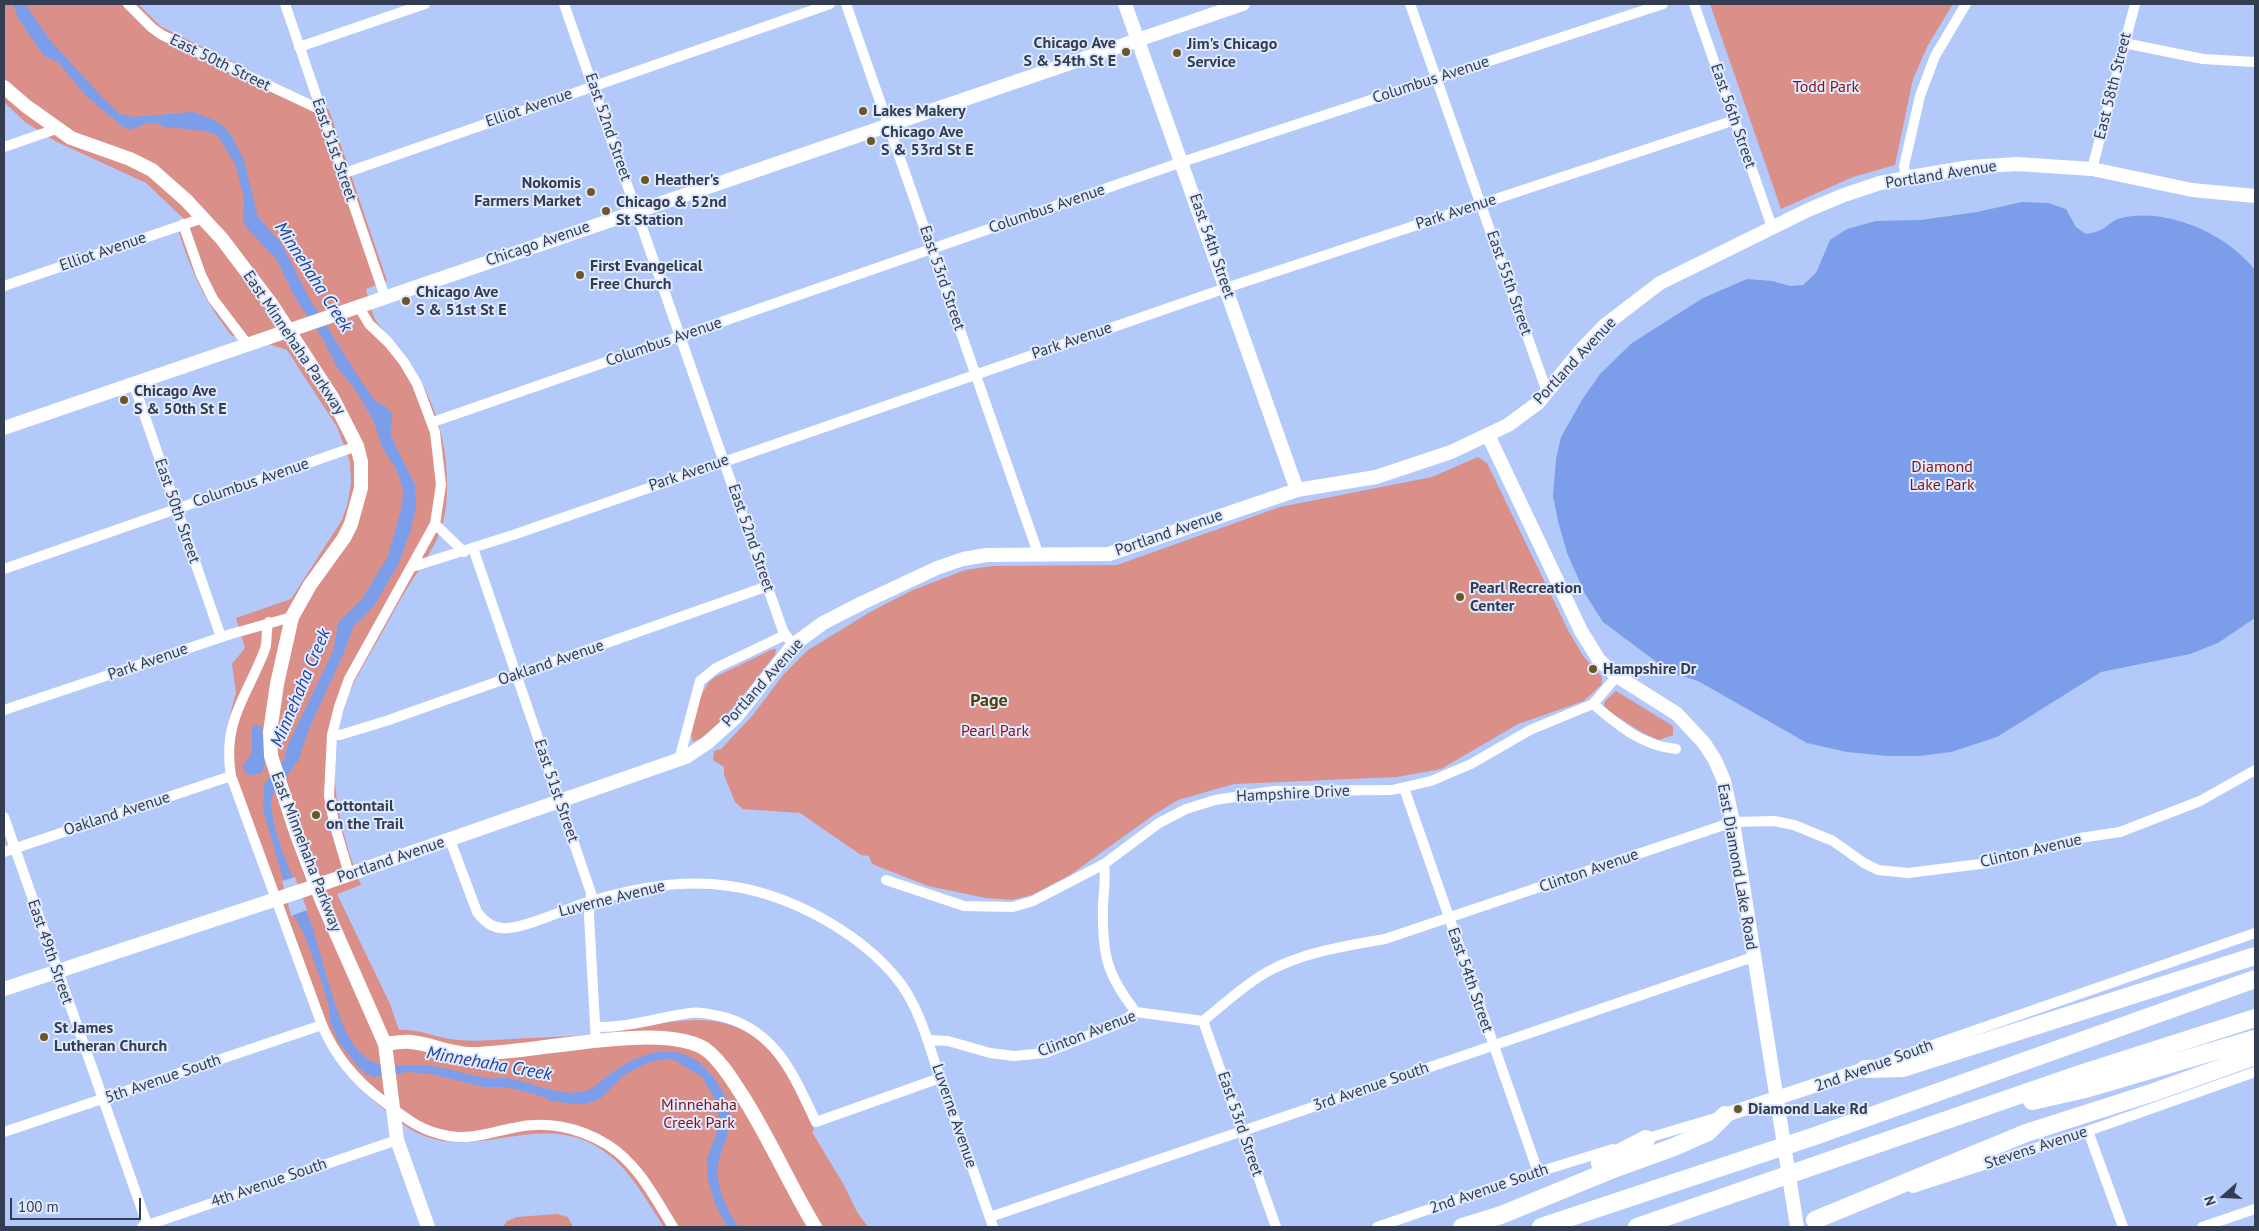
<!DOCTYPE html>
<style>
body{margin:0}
#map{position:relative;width:2259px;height:1231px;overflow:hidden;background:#b2c9f9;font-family:"PT Sans",sans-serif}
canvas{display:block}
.frame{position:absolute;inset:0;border:5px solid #333c50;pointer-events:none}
.north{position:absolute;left:2199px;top:1171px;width:50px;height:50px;-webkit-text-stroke:4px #e0eafe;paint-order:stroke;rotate:251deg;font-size:14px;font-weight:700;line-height:20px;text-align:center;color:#333c50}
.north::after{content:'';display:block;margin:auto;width:18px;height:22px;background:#333c50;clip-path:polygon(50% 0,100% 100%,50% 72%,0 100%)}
.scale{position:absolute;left:10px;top:1198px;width:131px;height:22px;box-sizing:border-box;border:2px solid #333c50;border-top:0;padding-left:6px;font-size:15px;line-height:18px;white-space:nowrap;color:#333c50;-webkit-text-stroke:4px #e0eafe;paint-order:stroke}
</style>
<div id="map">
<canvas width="2259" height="1231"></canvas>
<div class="frame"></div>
<div class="north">N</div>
<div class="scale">100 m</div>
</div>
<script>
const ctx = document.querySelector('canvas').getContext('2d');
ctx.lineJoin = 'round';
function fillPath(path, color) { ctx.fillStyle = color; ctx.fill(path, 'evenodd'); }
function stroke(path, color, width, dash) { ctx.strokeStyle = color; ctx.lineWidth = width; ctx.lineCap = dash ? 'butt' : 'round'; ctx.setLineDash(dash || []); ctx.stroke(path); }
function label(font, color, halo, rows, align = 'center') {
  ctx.font = font + ' "PT Sans",sans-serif'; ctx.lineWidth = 4; ctx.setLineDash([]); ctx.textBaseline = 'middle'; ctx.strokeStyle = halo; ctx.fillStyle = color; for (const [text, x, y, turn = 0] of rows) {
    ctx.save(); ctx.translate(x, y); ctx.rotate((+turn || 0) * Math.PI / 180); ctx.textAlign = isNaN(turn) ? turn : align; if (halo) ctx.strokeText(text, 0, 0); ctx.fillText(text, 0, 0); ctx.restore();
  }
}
fillPath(new Path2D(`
 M4,4H138L160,26L329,110L387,281L366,289C369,299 371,313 376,321C384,333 395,342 403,353C431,393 447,434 447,484C448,532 432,549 408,587C397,604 388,622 378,640C364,664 349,688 341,715C326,774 339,830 361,885L337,894L390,1004L399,1030C419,1028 438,1039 458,1040C482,1042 506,1039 530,1038C555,1037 581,1036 606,1033C658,1026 716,1003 762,1043C787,1064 800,1101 814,1130L812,1132L844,1185L857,1212L868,1227H664C650,1206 637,1182 618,1163C550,1096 478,1170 410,1129C392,1118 347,1078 336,1060C332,1053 330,1043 327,1035C319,1015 312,995 304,975C278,905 252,834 225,763L227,727L236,692L232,664L245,648L236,618L291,599L342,520L348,502L351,483L350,462L337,427L287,350L247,337L232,336C204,301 188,265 176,222L184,219L146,183L55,141L25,122L4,102Z
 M1710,4H1953L1928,45L1913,79L1895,165L1853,177L1781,209Z
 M1478,457L1487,463L1569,632L1584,657L1602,677V684L1584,701L1518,724L1441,769L1397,777L1234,784L1178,800L1155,814L1070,875L1032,895L1012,900L986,898L928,886L872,864L869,856L861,855L800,813L743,809L735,802L724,775V767L713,760L714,751L721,749L753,715L783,675L808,650L870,612L913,590L965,570L992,566L1117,565L1280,507L1432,477Z
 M773,649H776L775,655C757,676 718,734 693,742L691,734L701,695L709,682L715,677Z
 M1616,691L1673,726V735L1659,740L1643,733L1608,711L1604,706L1605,701Z
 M557,1214L568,1217L573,1227H503L507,1221L517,1217Z`), '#da9089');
fillPath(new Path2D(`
 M13,4H25L50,40L102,97L120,114L134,117L194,112L218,122L230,133L244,160L258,217L281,243L309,298L361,381L376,402L384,405L392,414L391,436L415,485L416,508L411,529L399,563L375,604L364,617L354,625L345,650L309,729L298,761L271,797C271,840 300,888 313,929C323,962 331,997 345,1030C350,1040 358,1052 368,1059C383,1071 412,1062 432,1066C450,1069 469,1075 487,1078C496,1079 504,1077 512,1079C531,1083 561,1096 580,1092C596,1089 597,1083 610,1074C634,1056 669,1041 697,1061C714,1074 733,1100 730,1123C728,1138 720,1152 718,1166C716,1187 727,1211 739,1227H727L715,1204L707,1176V1158L720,1124L716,1101L702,1077L674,1060L665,1059L647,1063L624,1075L600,1099L586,1104H572L552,1101L538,1095L506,1087H484L431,1074L408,1072L376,1077L366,1074L360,1069L338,1041L330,1021L329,1007L323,986L305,936L294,916L263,810L264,784L284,760L287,747L333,651L338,623L362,599L388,556L402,506L403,490L397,471L382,447L374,422L355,389L337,367L323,339L294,296L277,260L245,226L243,221L244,198L235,164L218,136L206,131L165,127L156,123H149L129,130L123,127L85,95L58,62L43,55L18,18Z
 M2022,202L2048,203L2066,209L2076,227L2086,234C2091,233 2097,232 2101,230C2108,226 2114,219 2121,218C2167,207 2227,234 2255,270V618L2218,643L2190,654L2101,672L1997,737L1951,752L1919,756H1888L1847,752L1807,743L1698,681L1670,672L1603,622L1585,594L1567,553L1558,521L1553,496L1556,459L1561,437L1582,400L1600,374L1632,343L1703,298L1747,279L1772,281L1790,286L1803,285L1816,273L1830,240L1847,229L1876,221L1921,220L1977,212Z
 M256,725L262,726L265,763L262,773L251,776L245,772L243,765L252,753V727Z`), '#7c9eea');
fillPath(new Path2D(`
 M295,877L307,910L291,916L282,881Z`), '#b2c9f9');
stroke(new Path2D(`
 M128,4L152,28L162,35L321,110
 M285,4L385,297
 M564,4L783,631L793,645
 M846,4L1038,553
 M1410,4L1547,392
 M1694,4L1772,227
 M2124,43L2203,59L2255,62
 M299,47L425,4
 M4,147L56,129
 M2092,169L2135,4
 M342,174L830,4
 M1906,178L1904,166L1920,96L1935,56L1966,4
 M183,224L201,275L213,299L248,345
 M4,286L203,218
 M134,385L221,637
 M433,422L1182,162L1663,4
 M435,524L464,552
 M473,548L591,893L589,916L596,1042
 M412,567L513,535L1226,288L1735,120
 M4,569L357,446
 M269,622C265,631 268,640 265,649C247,697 222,720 231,776L322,1025C335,1056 356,1081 383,1101C405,1118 420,1131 449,1136C471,1140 492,1132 513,1128C545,1120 579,1127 608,1145C638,1164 655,1198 673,1227
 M1593,704C1618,725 1642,746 1676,749
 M4,710L231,634L292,617
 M332,735H340L386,721L768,586
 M679,760L700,681L716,668L785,635
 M1404,788L1538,1172
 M4,817L148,1227
 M450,840L477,912C485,923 495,930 509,928C537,924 564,909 591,901C678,875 747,875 827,921C856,938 881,957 901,984C921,1012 929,1046 940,1078C958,1128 976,1177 993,1227
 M4,852L231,776
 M1104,864C1106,878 1104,890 1103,903C1102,952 1105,973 1136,1012
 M349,874L334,823L329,796L332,735L339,707L349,679L435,524L441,485L435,432L417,384L404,362L388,342L369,324L359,307
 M886,880L964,906L1013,907L1033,901L1104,864L1159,823L1186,809L1215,800L1274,791L1392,790L1431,781L1471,764L1530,730L1593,704L1617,676
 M1203,1021L1276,1227
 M596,1027C628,1028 659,1017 690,1013C701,1011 713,1015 724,1017C777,1032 794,1076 816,1122L940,1078
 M928,1040L948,1041L990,1053L1014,1056L1045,1053L1118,1024L1136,1012L1203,1021C1224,1004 1244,985 1267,972C1303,952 1345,946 1385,939L1733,822L1774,821L1794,825L1833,841L1864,863L1878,870L1908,873L1988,863L2080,838L2120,832L2200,801L2255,770
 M1878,1064L2255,933
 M2088,1131L2123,1227
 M4,1132L322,1025
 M1641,1140L1719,1117
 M1913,1188L2088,1131L2255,1072
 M990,1217L1753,957
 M142,1227L397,1140
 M1377,1227L1538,1172L1613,1149
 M2202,1227L2255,1209`), '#fff', 10);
stroke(new Path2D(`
 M1125,4L1297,490
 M4,87L26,106L71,138L130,159L152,170L187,201L222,239L272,305L332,397L357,446L361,462V488L351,524L344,538L310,585L292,617L277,684L270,732L271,756L297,835L322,901L385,1044L397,1140L428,1227
 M4,428L1243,4
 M1488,435L1581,631L1599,660L1617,676L1677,714L1704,743L1715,760L1724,781L1733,822L1797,1227
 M4,989L307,889L686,757L707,743L736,717L793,645L823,623L862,603L937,568L963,559L987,555L1109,554L1297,490L1376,477L1451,452L1508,425L1527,411L1538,403L1581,350L1605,325L1660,283L1808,210L1844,195L1880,183L1922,175L1970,167L2017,164L2092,169L2192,190L2255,196
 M385,1044C393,1043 403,1041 411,1042C432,1044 450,1054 471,1054C528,1055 669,1018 709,1052C723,1064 732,1080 742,1095C769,1137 789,1184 815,1227
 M1725,1115L1865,1069`), '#fff', 14);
stroke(new Path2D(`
 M1865,1069L1903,1068L2255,956
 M2032,1101L2085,1089L2255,1039
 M1600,1163L1646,1139
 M1815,1220L2026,1133L2154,1092L2255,1056
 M1462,1227L1501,1215L1616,1168L1674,1147L1708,1132L1725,1115
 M1541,1227L1815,1136L2255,979
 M1637,1227L2080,1074L2255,1018`), '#fff', 18);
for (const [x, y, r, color] of [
 [1126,52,5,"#6c5625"],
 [1177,53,5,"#6c5625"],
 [863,111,5,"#6c5625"],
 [871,141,5,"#6c5625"],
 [645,180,5,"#6c5625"],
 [591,192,5,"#6c5625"],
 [606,211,5,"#6c5625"],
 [580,275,5,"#6c5625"],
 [406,301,5,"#6c5625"],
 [124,400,5,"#6c5625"],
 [1460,597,5,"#6c5625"],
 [1593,669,5,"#6c5625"],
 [316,815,5,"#6c5625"],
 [44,1037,5,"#6c5625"],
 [1738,1109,5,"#6c5625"]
]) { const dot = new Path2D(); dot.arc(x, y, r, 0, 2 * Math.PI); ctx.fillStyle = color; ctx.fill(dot); stroke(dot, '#e0eafe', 2); }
label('bold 16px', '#333c50', '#e0eafe', [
 ["Chicago Ave",1116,43,"right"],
 ["S & 54th St E",1116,61,"right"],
 ["Jim's Chicago",1187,44],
 ["Service",1187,62],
 ["Lakes Makery",873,111],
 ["Chicago Ave",881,132],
 ["S & 53rd St E",881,150],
 ["Heather's",655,180],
 ["Nokomis",581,183,"right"],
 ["Farmers Market",581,201,"right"],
 ["Chicago & 52nd",616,202],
 ["St Station",616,220],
 ["First Evangelical",590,266],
 ["Free Church",590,284],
 ["Chicago Ave",416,292],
 ["S & 51st St E",416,310],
 ["Chicago Ave",134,391],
 ["S & 50th St E",134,409],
 ["Pearl Recreation",1470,588],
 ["Center",1470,606],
 ["Hampshire Dr",1603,669],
 ["Cottontail",326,806],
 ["on the Trail",326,824],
 ["St James",54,1028],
 ["Lutheran Church",54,1046],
 ["Diamond Lake Rd",1748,1109]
], 'left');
label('16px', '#333c50', '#e0eafe', [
 ["East 50th Street",220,63,26],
 ["Columbus Avenue",1431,80,-18],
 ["East 58th Street",2113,86,-76],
 ["Elliot Avenue",529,108,-19],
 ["East 56th Street",1733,116,71],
 ["East 52nd Street",608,127,71],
 ["East 51st Street",334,150,71],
 ["Portland Avenue",1941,175,-9],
 ["Columbus Avenue",1047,209,-19],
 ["Park Avenue",1456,212,-18],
 ["Chicago Avenue",538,244,-19],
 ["East 54th Street",1212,246,71],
 ["Elliot Avenue",103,252,-19],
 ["East 53rd Street",942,278,71],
 ["East 55th Street",1509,283,71],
 ["Park Avenue",1072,341,-19],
 ["Columbus Avenue",664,342,-19],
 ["East Minnehaha Parkway",294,343,56],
 ["Portland Avenue",1575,361,-47],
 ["Park Avenue",689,473,-19],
 ["Columbus Avenue",251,483,-19],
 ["East 50th Street",177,511,71],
 ["Portland Avenue",1169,533,-19],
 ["East 52nd Street",751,538,71],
 ["Park Avenue",148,662,-19],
 ["Oakland Avenue",551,663,-19],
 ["Portland Avenue",763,683,-48],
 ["East 51st Street",556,791,71],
 ["Hampshire Drive",1293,794,-3],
 ["Oakland Avenue",117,814,-18],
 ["Clinton Avenue",2031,851,-13],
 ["East Minnehaha Parkway",306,852,69],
 ["Portland Avenue",391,860,-19],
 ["East Diamond Lake Road",1737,867,80],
 ["Clinton Avenue",1589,871,-19],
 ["Luverne Avenue",612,899,-14],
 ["East 49th Street",50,952,71],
 ["East 54th Street",1470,980,71],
 ["Clinton Avenue",1087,1034,-21],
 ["2nd Avenue South",1874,1066,-20],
 ["5th Avenue South",163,1079,-19],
 ["3rd Avenue South",1371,1087,-19],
 ["Luverne Avenue",954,1116,71],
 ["East 53rd Street",1240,1124,71],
 ["Stevens Avenue",2036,1148,-18],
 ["4th Avenue South",269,1183,-19],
 ["2nd Avenue South",1489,1189,-19]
]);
label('16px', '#851318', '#e0eafe', [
 ["Todd Park",1826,87],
 ["Diamond",1942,467],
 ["Lake Park",1942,485],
 ["Pearl Park",995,731],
 ["Minnehaha",699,1105],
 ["Creek Park",699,1123]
]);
label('italic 18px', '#224198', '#e0eafe', [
 ["Minnehaha Creek",313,277,57],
 ["Minnehaha Creek",301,688,-67],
 ["Minnehaha Creek",489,1064,10]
]);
label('bold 18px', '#574000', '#e0eafe', [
 ["Page",989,701]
]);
</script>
